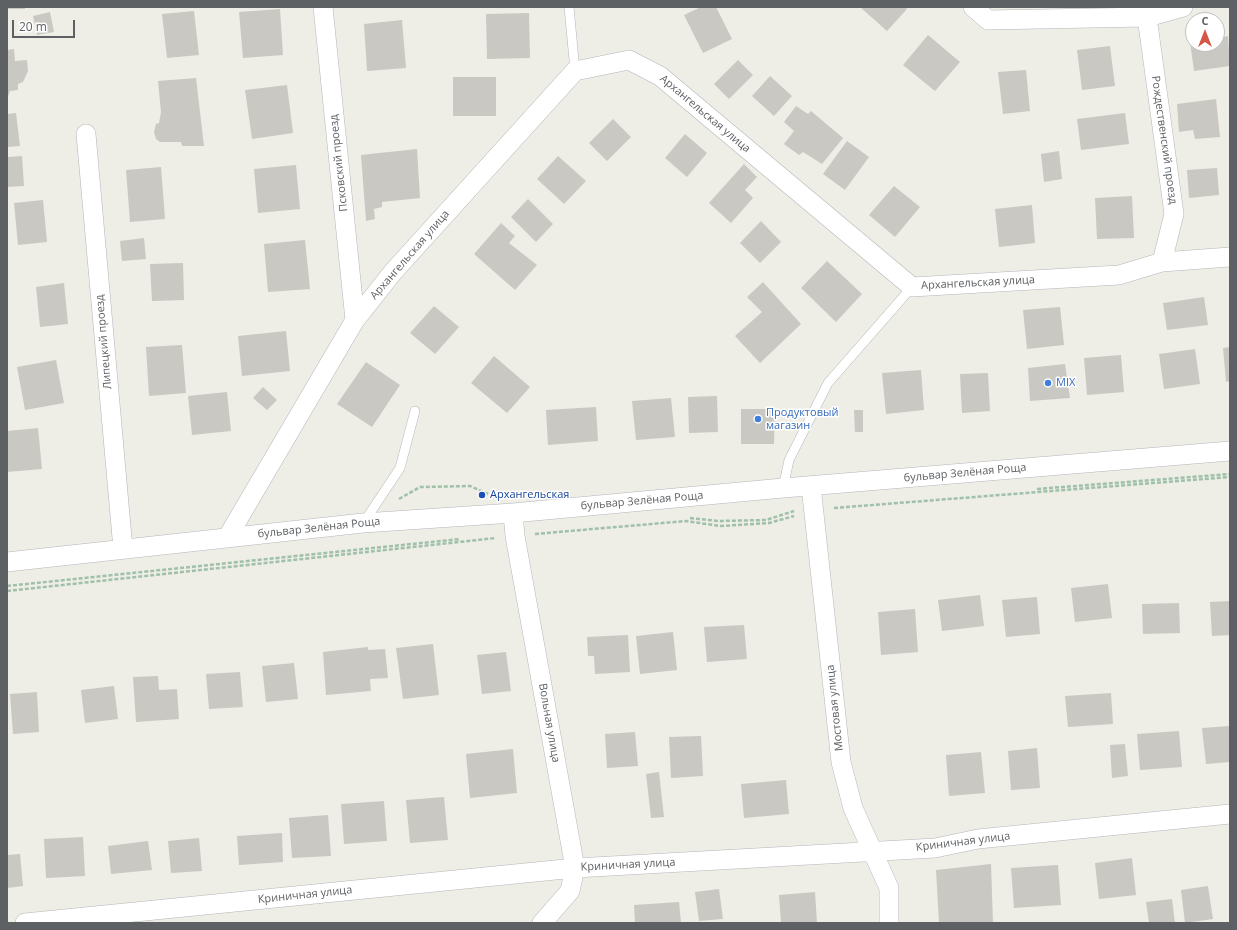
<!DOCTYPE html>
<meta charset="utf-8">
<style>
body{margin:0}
#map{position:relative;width:1237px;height:930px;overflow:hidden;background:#eeede6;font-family:"Open Sans",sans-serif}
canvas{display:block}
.frame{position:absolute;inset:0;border:8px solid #5e6164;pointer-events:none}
.north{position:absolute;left:1185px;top:12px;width:40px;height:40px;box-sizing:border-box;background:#fff;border:1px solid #bfc0c1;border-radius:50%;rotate:0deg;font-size:11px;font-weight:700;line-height:16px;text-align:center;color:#5e6164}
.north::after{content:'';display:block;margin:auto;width:14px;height:18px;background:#d45646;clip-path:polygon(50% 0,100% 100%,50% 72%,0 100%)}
.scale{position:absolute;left:12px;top:20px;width:63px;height:18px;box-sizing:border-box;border:2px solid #5e6164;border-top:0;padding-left:5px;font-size:12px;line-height:14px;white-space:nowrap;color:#5e6164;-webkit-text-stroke:3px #fff;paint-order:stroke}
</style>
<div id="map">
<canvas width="1237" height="930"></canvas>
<div class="frame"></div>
<div class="north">С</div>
<div class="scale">20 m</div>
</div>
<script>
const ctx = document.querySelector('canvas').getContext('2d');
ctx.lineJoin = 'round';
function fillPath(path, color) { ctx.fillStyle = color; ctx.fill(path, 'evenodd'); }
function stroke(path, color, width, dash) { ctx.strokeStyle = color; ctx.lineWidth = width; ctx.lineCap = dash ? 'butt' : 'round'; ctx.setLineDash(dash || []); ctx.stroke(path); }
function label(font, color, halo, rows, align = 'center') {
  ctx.font = font + ' "Open Sans",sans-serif'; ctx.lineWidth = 3; ctx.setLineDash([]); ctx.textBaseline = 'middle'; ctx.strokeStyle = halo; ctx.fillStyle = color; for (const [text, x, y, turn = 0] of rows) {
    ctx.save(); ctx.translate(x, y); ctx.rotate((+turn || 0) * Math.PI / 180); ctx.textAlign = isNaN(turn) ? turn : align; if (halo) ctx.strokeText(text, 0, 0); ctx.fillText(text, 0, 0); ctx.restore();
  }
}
fillPath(new Path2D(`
 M7,7H25V9H7Z
 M701,7H716L732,39L703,53L684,15Z
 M860,7H905L907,9L887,31Z
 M280,9L283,55L243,58L239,12Z
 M194,11L199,55L167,58L162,14Z
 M50,12L54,32L37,35L33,16Z
 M529,13L530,58L487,59L486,14Z
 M402,20L406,68L367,71L364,24Z
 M928,35L960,62L935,91L903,65Z
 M1228,36L1230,66L1194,71L1190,42L1193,41V44H1217V38Z
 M1110,46L1115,86L1082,90L1077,50Z
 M14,49L15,61L27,60L28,71L23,82L18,84V90L10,91L7,99V50Z
 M738,60L753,75L729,99L714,84Z
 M1026,70L1030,111L1003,114L998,72Z
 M770,76L792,96L774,116L752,96Z
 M453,77H496V116H453Z
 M196,78L204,146H182L181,142H160L156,139L154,132L156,124L159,123L161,112L158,81Z
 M287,85L293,133L252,139L245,90Z
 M1216,99L1220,137L1195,139L1193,130L1179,132L1177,104Z
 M796,106L808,114L811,111L843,138L822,164L803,152L799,155L784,144L794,131L784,122Z
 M16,113L20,146L7,147V114Z
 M1125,113L1129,144L1081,150L1077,119Z
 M613,119L631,137L607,161L589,143Z
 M685,134L707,153L687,177L665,158Z
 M847,141L869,157L845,190L823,174Z
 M417,149L420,198L382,202V207L374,209L375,219L366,221L361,155Z
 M1059,151L1062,179L1044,182L1041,154Z
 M22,156L24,186L7,187V157Z
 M558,156L586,181L564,204L537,179Z
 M744,164L757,177L745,190L753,198L731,223L709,203Z
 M296,165L300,209L258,213L254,169Z
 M161,167L165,219L130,222L126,170Z
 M1217,168L1219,195L1189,198L1187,170Z
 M894,186L920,207L895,237L869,215Z
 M1132,196L1134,238L1097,239L1095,198Z
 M528,199L553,224L536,242L511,217Z
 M43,200L47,242L18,245L14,203Z
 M1032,205L1035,243L999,247L995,209Z
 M761,221L781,242L760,263L740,243Z
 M501,223L515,236L509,243L537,265L515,290L474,254Z
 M144,238L146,259L122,261L120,241Z
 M305,240L310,289L268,292L264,244Z
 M827,261L862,294L836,322L801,288Z
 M183,263L184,300L152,301L150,264Z
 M763,282L801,324L760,363L735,336L762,312L747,297Z
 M64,283L68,324L40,327L36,287Z
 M1204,297L1208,325L1167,330L1163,303Z
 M434,306L459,327L435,354L410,333Z
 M1060,307L1064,345L1027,349L1023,310Z
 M286,331L290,371L242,376L238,336Z
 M182,345L186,393L149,396L146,347Z
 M1230,347V381L1226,382L1223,348Z
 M1195,349L1200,384L1164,389L1159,354Z
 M1121,355L1124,392L1087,395L1084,358Z
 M494,356L530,387L507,413L471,383Z
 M56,360L64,403L25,410L17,367Z
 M366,362L400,385L372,427L337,404Z
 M1065,364L1070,398L1030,401L1028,368Z
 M921,370L924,410L886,414L882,373Z
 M988,373L990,411L962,413L960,374Z
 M263,387L277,400L267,410L253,398Z
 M227,392L231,431L192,435L188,396Z
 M717,396L718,432L689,433L688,397Z
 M671,398L675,437L636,440L632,401Z
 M596,407L598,441L548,445L546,410Z
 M741,409H775L774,444H741Z
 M854,410H863V432H855Z
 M38,428L42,469L7,472V431Z
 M1108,584L1112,618L1075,622L1071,588Z
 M980,595L984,626L942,631L938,600Z
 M1037,597L1040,634L1006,637L1002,600Z
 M1230,601V635L1212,636L1210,602Z
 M1179,603L1180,633L1143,634L1142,604Z
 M915,609L918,652L881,655L878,612Z
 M744,625L747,659L707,662L704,627Z
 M673,632L677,670L640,674L636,636Z
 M628,635L630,672L595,674L594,656H588L587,637Z
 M433,644L439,695L403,699L396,648Z
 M368,647V650L385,649L388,678L370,679L371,691L326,695L323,652Z
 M506,652L511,691L482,694L477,655Z
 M294,663L298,699L266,702L262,666Z
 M240,672L243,707L209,709L206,674Z
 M158,676L159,690L177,689L179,719L136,722L133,677Z
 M114,686L118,719L85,723L81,690Z
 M37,692L39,732L13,734L10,694Z
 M1111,693L1113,724L1068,727L1065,696Z
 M1230,726V762L1206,764L1202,728Z
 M1179,731L1182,767L1140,770L1137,734Z
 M635,732L638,766L607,768L605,734Z
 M701,736L703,776L671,778L669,737Z
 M1125,744L1128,776L1112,778L1110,745Z
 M1037,748L1040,788L1011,790L1008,751Z
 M513,749L517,793L470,798L466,754Z
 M981,752L985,793L949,796L946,755Z
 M659,772L664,817L651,818L646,774Z
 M786,780L789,814L744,818L741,784Z
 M444,797L448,840L410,843L406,800Z
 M384,801L387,841L344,844L341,804Z
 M328,815L331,856L292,858L289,818Z
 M282,833L283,862L239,865L237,836Z
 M83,837L85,876L46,878L44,839Z
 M199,838L202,871L171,873L168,841Z
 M148,841L152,870L111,874L108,846Z
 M20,854L23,886L7,888V855Z
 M1132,858L1136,895L1099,899L1095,863Z
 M991,864L993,923H939L936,870Z
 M1058,865L1061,905L1014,908L1011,868Z
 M1208,886L1213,919L1185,923L1181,890Z
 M719,889L723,919L699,921L695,892Z
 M815,892L817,923H781L779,895Z
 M1172,899L1175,923H1149L1146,902Z
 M679,902L681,923H635L634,905Z`), '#cac8c2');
const service = new Path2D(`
 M569,7L575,71
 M783,488L789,460L828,383L912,287
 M364,522L400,468L415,411`);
const minor = new Path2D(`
 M323,7L355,320
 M973,7L988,20L1147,17L1183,7
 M1147,17L1174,214L1162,262
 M86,134L123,549
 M811,486L841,762L853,808L889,888V923
 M513,513L515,536L575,868L570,891L542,923
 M227,538L355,320L393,272L575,71L629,60L660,76L912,287L1119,275L1162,262L1230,257
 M7,562L363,523L513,513L783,488L1230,451
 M25,923L575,868L935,848L978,839L1230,814`);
stroke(service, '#b3b6b9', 10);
stroke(minor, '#b3b6b9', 20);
stroke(new Path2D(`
 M1037,489L1230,474
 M399,499L420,487L470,486L488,494
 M834,508L1230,477
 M690,518L718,521L766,520L794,511
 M535,534L686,521L720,526L769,523L794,516
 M7,586L460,539
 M7,591L496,538`), '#9fc1a9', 2.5, [4, 2]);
stroke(service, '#fff', 9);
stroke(minor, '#fff', 19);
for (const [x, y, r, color] of [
 [1048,383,4,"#3f7fe0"],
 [758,419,4,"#3f7fe0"],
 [482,495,4,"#1a4fb4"]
]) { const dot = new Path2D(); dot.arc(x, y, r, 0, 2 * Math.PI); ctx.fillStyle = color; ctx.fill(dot); stroke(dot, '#fff', 1.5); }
label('11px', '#5e6164', '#fff', [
 ["Архангельская улица",705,114,40],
 ["Рождественский проезд",1164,140,82],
 ["Псковский проезд",339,163,-96],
 ["Архангельская улица",410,255,-49],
 ["Архангельская улица",978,283,-3],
 ["Липецкий проезд",104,342,-95],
 ["бульвар Зелёная Роща",965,473,-5],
 ["бульвар Зелёная Роща",642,501,-5],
 ["бульвар Зелёная Роща",319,528,-6],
 ["Мостовая улица",835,708,-96],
 ["Вольная улица",549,723,80],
 ["Криничная улица",963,842,-7],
 ["Криничная улица",628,865,-3],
 ["Криничная улица",305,895,-6]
]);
label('11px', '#366cbe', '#fff', [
 ["MIX",1056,383],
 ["Продуктовый",766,413],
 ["магазин",766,426]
], 'left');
label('11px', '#164399', '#fff', [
 ["Архангельская",490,495]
], 'left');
</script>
